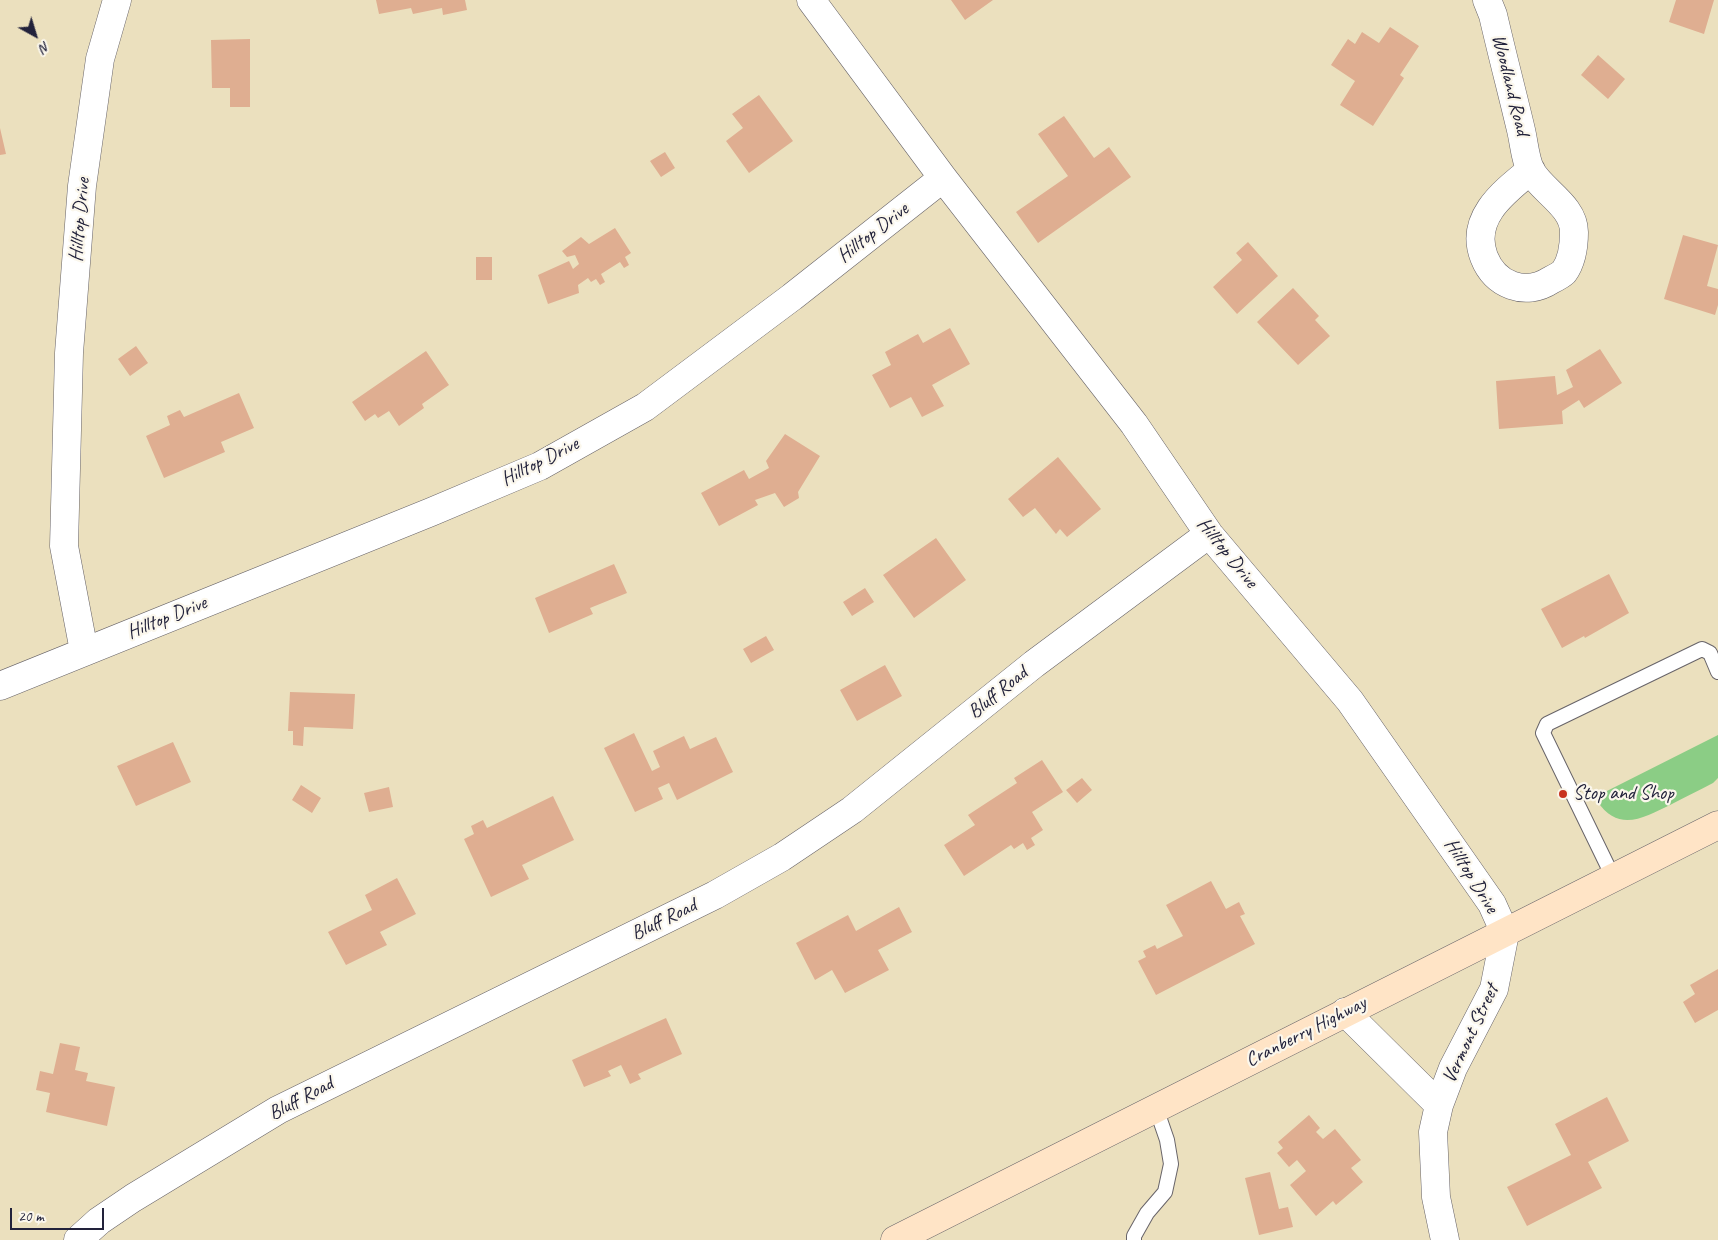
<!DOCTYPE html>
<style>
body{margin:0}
#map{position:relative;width:1718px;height:1240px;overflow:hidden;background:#ebe0be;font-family:Caveat,sans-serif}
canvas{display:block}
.north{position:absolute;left:10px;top:10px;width:50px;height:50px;-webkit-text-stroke:4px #fbf7ec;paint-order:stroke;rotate:141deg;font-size:14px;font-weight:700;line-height:20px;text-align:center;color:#22223b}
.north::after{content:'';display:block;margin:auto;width:18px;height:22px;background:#22223b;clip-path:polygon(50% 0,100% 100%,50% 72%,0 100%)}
.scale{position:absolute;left:10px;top:1208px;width:94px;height:22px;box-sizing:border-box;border:2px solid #22223b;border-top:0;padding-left:6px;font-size:15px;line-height:18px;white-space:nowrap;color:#22223b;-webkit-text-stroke:4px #fbf7ec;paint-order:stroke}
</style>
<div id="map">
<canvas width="1718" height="1240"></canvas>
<div class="north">N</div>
<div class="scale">20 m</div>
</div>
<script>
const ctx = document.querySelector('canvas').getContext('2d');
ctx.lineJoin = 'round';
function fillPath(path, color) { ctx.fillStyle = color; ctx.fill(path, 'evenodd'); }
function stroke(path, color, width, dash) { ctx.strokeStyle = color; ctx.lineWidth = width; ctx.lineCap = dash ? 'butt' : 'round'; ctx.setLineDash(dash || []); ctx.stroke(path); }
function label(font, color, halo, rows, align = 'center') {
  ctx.font = font + ' Caveat,sans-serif'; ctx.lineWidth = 4.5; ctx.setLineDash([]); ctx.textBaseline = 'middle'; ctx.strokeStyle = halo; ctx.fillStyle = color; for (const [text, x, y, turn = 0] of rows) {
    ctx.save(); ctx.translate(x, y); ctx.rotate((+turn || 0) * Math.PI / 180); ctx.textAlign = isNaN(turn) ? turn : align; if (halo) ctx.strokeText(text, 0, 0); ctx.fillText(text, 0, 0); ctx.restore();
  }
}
fillPath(new Path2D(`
 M1718,735V778L1713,783C1700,790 1685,797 1672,804C1643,818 1619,833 1597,801L1601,794Z`), '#8bcd85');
fillPath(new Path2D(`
 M376,0H465L467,10L443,15L442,8L413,14L411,8L379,14Z
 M951,0H993L965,20Z
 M1676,0H1714L1704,34L1669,22Z
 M1390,27L1419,46L1400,75L1404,78L1373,126L1340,105L1355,81L1331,65L1348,39L1355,44L1362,32L1379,43Z
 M250,39V107H230V88H212L211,40Z
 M1598,55L1625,79L1608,99L1581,75Z
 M759,95L793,141L749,173L726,141L743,128L732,114Z
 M1064,116L1094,158L1109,147L1131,177L1038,243L1016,212L1068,176L1038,134Z
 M0,128L6,154L0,155Z
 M665,152L675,168L661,177L650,161Z
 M615,228L631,253L625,257L629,265L624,268L620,262L601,274L605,282L600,285L596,279L591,282L588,278L578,285L579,293L548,304L538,275L569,261L573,269L579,264L575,255L567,257L562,251L581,237L589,244Z
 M1683,235L1718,245L1707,286L1718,289V305L1715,315L1664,299Z
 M1248,242L1278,276L1237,314L1213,287L1242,260L1236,253Z
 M476,257H492V280H476Z
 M1293,288L1319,316L1315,320L1330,336L1298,365L1257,322Z
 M950,328L970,364L932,385L944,406L922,417L911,397L890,408L872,375L891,365L885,352L918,334L923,343Z
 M136,346L148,363L130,376L118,359Z
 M1600,349L1622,383L1584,408L1579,400L1562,411L1563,424L1499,429L1496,381L1555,376L1557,395L1573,387L1566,370Z
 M426,351L449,385L422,404L424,408L399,426L389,411L378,418L375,414L365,421L352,402Z
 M239,393L254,428L221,442L225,452L164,478L146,436L170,425L167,416L180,410L184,417Z
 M785,434L820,456L798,492L799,498L784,507L775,493L755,500L758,505L719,526L701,493L744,470L749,479L769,468L766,461Z
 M1058,457L1101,509L1067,537L1060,529L1056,534L1035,508L1023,517L1008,499Z
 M936,538L966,580L914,618L883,575Z
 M614,564L627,593L590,608L593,614L549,633L535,598Z
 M1609,574L1629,613L1585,638L1584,636L1562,648L1541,609Z
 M865,588L874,602L852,616L843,602Z
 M766,636L774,650L751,663L743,649Z
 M885,665L902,696L857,721L840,690Z
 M290,692L355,694L353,729L304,727L303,746L293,745V731H288Z
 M634,733L652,771L660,767L653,751L684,736L690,749L716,737L733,772L677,800L669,783L658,788L663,799L635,812L604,748Z
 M173,742L191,782L136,806L117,766Z
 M1042,760L1063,792L1032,812L1043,830L1031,838L1035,845L1027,850L1023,843L1014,849L1011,845L964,876L944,845L975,825L968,815L1017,783L1014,778Z
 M1082,778L1092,790L1077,803L1066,790Z
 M301,785L321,798L312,813L292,800Z
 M389,787L393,807L369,812L364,793Z
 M553,796L574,840L522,865L529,879L491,897L464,839L474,834L471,826L483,820L487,828Z
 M397,878L416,914L380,932L387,945L346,965L328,932L372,910L365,895Z
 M1211,881L1226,909L1239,902L1245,914L1240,916L1255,944L1156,995L1138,961L1146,957L1143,951L1155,945L1157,949L1183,936L1166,905Z
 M899,907L912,932L878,950L889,970L845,993L832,970L815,980L796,943L848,915L856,931Z
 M1718,969V1010L1695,1023L1683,1002L1695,994L1690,985Z
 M666,1018L682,1054L638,1074L641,1079L630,1084L621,1065L608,1071L611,1076L584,1087L572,1060Z
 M60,1043L80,1047L75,1070L88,1073L86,1081L115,1087L107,1126L46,1112L50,1093L36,1090L40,1071L53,1074Z
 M1607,1097L1629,1141L1588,1162L1602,1188L1527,1226L1507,1187L1571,1155L1555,1124Z
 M1309,1115L1320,1128L1316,1132L1323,1139L1335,1129L1361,1160L1351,1168L1363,1182L1336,1205L1333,1201L1316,1216L1290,1185L1306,1171L1297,1160L1289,1167L1277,1153L1283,1148L1278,1142Z
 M1270,1172L1279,1209L1288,1207L1293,1227L1259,1235L1245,1178Z`), '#dfae91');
const service = new Path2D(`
 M1613,877L1543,733L1547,724L1702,649L1710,653L1718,672
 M1134,1240V1236L1147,1213L1165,1192L1171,1164L1167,1140L1156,1108`);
const minor = new Path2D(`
 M811,0L943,178L1134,424L1209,534L1350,701L1492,904L1505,933L1494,989L1453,1068L1439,1105L1433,1132L1436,1197L1445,1240
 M1487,0L1493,15C1502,54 1512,92 1521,130C1524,142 1525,160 1531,171C1542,191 1574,206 1574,232C1574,245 1572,261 1564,272C1561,275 1555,278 1551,280C1525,297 1495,285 1484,257C1469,218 1504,192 1531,170
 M84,651L64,546L69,353L82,186L100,59L117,0
 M0,686L431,512L540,466L645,407L792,297L943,178
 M1345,1012L1439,1105
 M78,1240L99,1221L133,1198L278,1110L715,895L782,857L852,810L1034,664L1209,534`);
const secondary = new Path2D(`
 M895,1240L1718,825`);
stroke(service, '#686469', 16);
stroke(minor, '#686469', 29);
stroke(secondary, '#686469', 29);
stroke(service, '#fff', 14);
stroke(minor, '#fff', 28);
stroke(secondary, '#ffe4c6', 28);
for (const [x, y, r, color] of [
 [1563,794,5,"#c8321e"]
]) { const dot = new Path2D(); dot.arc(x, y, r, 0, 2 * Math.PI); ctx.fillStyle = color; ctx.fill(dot); stroke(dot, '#fbf7ec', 2); }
label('20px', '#22223b', '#fbf7ec', [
 ["Woodland Road",1510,85,76],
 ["Hilltop Drive",80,220,-85],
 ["Hilltop Drive",873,233,-38],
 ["Hilltop Drive",540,462,-27],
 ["Hilltop Drive",1227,553,51],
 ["Hilltop Drive",167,618,-22],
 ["Bluff Road",998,693,-39],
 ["Hilltop Drive",1471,876,58],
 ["Bluff Road",664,920,-26],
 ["Cranberry Highway",1306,1032,-27],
 ["Vermont Street",1471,1034,-65],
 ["Bluff Road",301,1099,-28]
]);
label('20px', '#22223b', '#fbf7ec', [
 ["Stop and Shop",1573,794]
], 'left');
</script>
